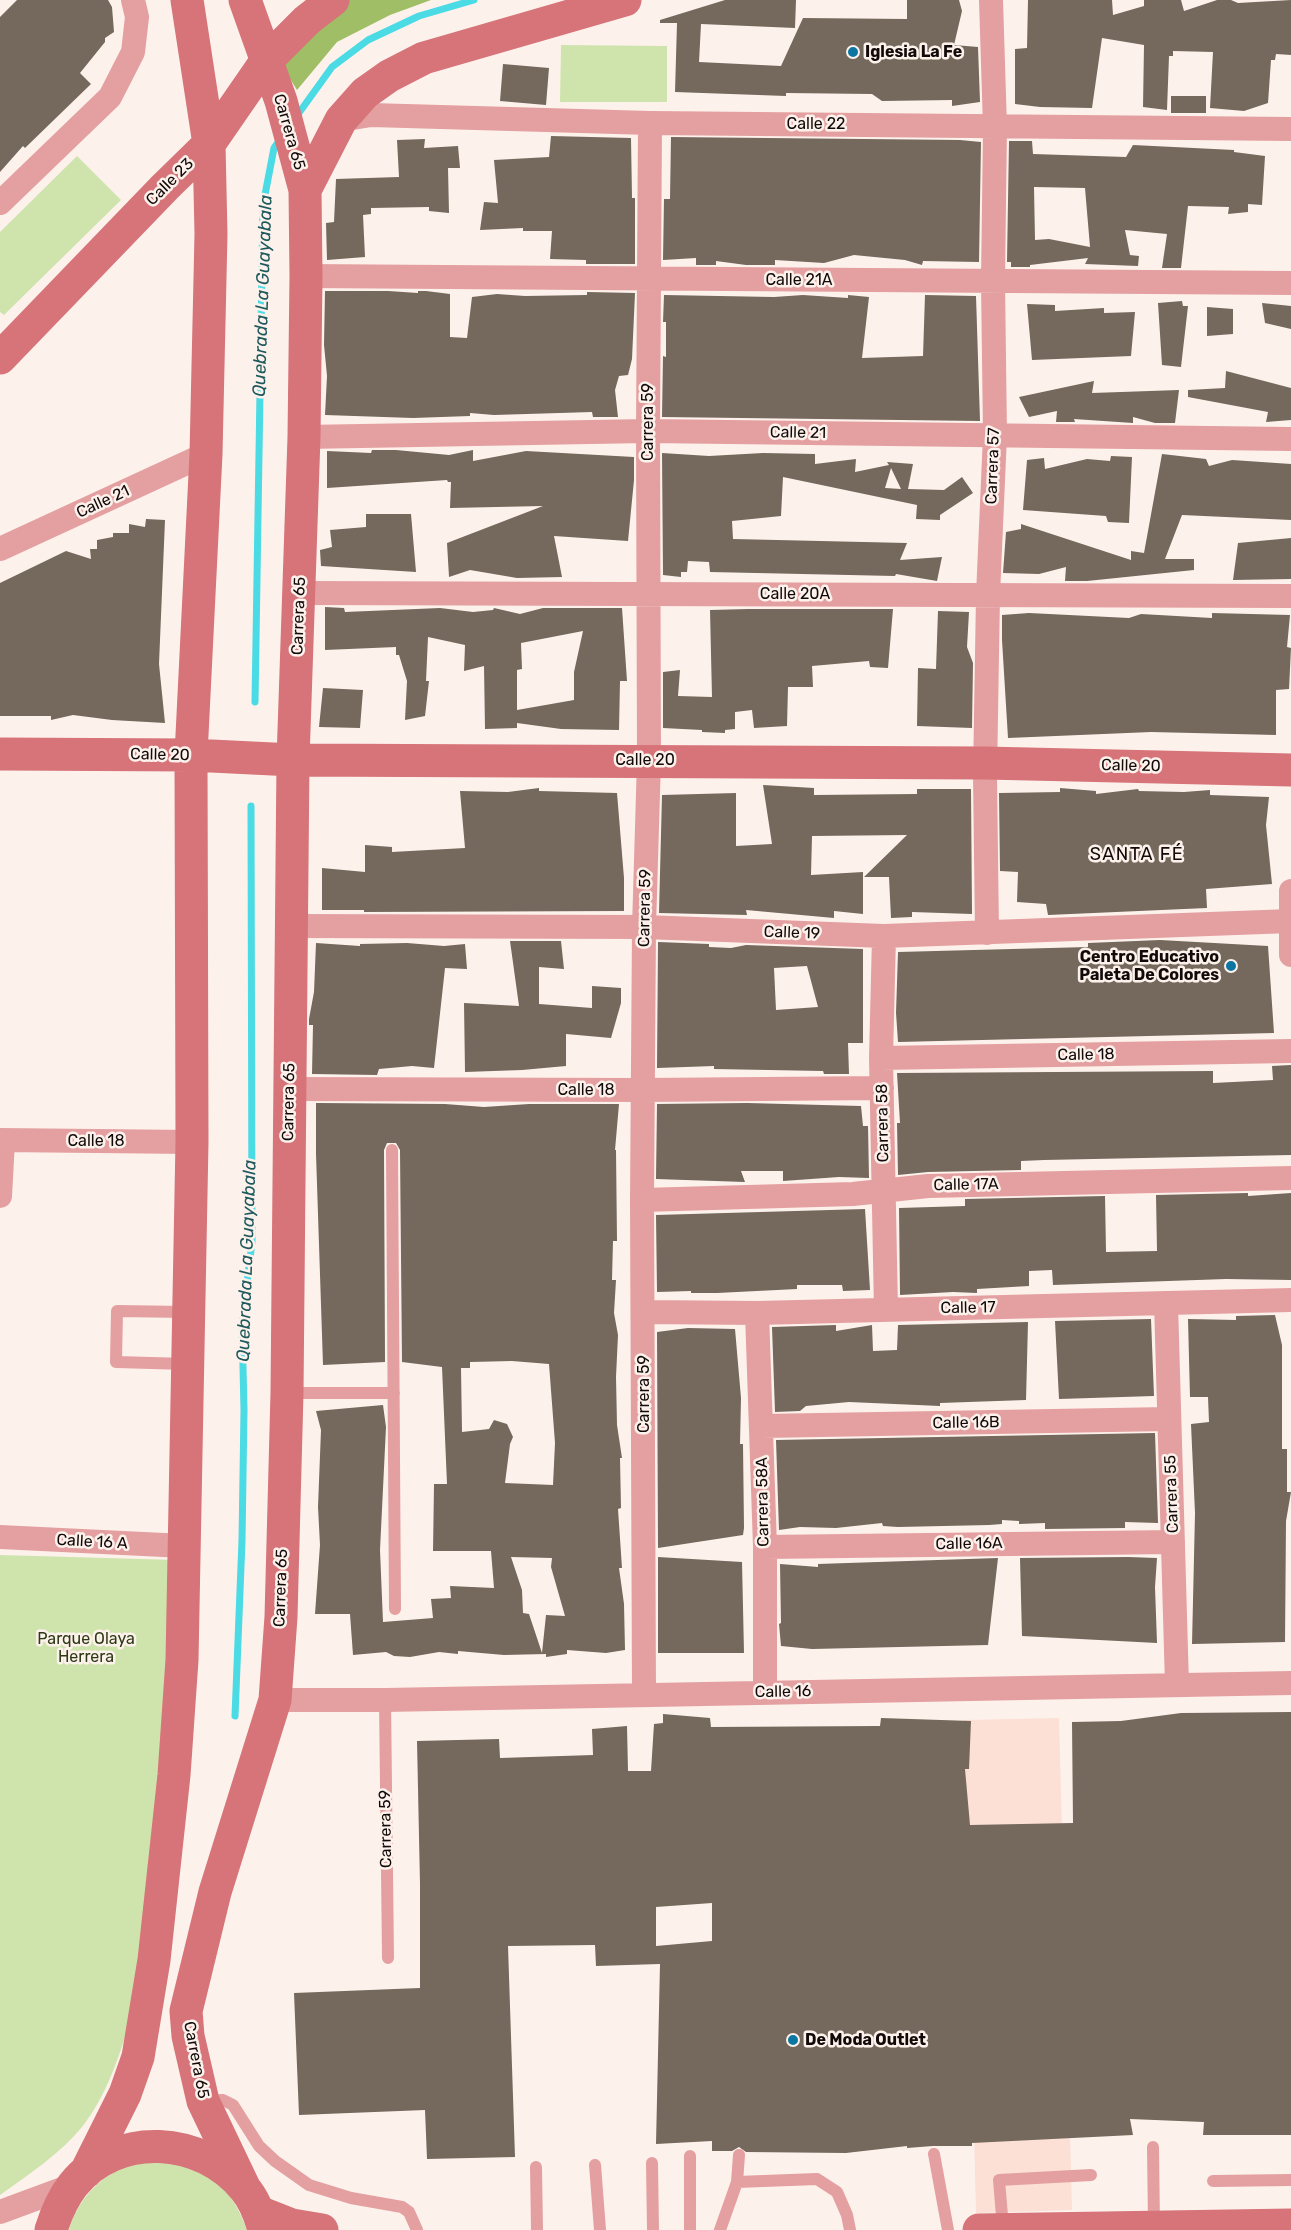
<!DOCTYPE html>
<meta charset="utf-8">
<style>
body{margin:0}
canvas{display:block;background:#fdf1ec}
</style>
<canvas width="1291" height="2230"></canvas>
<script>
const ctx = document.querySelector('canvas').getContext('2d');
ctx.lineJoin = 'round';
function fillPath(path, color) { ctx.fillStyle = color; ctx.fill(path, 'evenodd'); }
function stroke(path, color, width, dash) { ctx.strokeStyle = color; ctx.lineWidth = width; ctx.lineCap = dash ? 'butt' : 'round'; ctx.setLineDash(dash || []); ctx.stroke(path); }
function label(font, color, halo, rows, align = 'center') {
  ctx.font = font + ' Rubik,sans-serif'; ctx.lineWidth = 5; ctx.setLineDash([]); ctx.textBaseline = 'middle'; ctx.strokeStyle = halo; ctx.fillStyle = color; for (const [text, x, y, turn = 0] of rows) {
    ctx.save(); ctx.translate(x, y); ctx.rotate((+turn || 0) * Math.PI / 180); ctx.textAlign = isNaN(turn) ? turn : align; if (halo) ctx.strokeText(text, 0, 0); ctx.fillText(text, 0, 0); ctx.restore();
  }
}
fillPath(new Path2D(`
 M1059,1718L1072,2210L976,2213L964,1720Z`), '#fce0d5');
fillPath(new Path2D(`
 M561,45L667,46V102H560Z
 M77,156L121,200L4,315L0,312V232Z
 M0,1555L177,1560L165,1773L131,2017C120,2055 107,2095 82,2127C60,2154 28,2175 0,2195Z
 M168,2162C212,2174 231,2186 247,2230H69C78,2197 106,2169 140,2163C149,2162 159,2162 168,2162Z`), '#cfe4ad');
fillPath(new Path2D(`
 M344,0H431L390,15L337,42L297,90L276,56Z`), '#9fbe65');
stroke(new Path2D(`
 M296,117L332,67L368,40L419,16L474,0
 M255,702L263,205L274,148L281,138
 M235,1716L242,1541L244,1410L242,1324L252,1242L251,806`), '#4adbe4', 7);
fillPath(new Path2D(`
 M17,0H108L112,7L114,32L105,38V42L80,73L91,84L25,148L23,146L0,172V17Z
 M725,0H796L795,28L701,24L699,62L781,66L803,18L907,19V0H959L962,11L954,45L978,47L980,102L952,106V100L882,101L872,94L786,93V96L675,92L677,23H660V20Z
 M1028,0H1112L1113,15L1144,6V0H1181L1184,11L1217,0H1231L1238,3L1291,0V55L1276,54L1275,60H1271L1268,103L1244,111L1210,108L1213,52L1173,51V56H1169L1167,110L1143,107L1144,45L1102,38L1092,108L1040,107L1015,104V49L1027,48Z
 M503,64L549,68L546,105L500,101Z
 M1171,96H1206V113H1171Z
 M551,136L631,138L632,198H635V264H586V260L550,259L552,231H523V228L480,230L484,202L498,203L494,160L549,157Z
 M671,137L960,140L981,142L979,262L923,261L922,265L905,260L854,255L824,263L775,260V265H746L716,261V265H696V258L663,260L664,199H670Z
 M425,139L424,148L458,146L460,168H448L449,213L429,211V207L371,208V214L363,215L365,257L327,260L326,223L334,222L336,179L399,177L397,140Z
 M1009,141H1032L1033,154L1126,157L1133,145L1234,150V152L1265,156L1262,205L1248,204V212L1228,214L1229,207L1188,206L1181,268H1162L1167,234L1125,230L1130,255L1139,256L1138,266L1085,264L1088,258L1030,265V267H1011V262H1007ZM1034,187L1085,188L1090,247L1049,239L1035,240Z
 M325,291H388L418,293V291H426L450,294V337L467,338L472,297L497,294L525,296L587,295V292L635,293L632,359L628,375L619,376L615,390L618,417H593L592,412L494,415L470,413V416L413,418L325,415L327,376L324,345Z
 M664,295L774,297L803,295L848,298V295L869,297L862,358L923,356L925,295L976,296L980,421L662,417L663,356L666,357V322H663Z
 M1182,301L1183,306H1188L1181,367L1162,365L1158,303Z
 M1262,303L1291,306V329L1265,323Z
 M1027,304L1055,305V311L1104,308V313L1135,312L1131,356L1032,360Z
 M1207,307L1233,309V334L1207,336Z
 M1226,371L1291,388V420L1266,422L1268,412L1188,397V390L1225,388Z
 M1094,381L1092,393L1179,390L1175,423H1155L1133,417V423L1074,419L1075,422H1056L1057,411L1029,417L1019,397Z
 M372,450H396L449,455L473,450V461L526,451L634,457V480L628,541L554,536L562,577L517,578L470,570L449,577L447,543L543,506L450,508L451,482H448L447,480L327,488V451L371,453Z
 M662,453L709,456L763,453L815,454V464L856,459L855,472L889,465L887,462L913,464L908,489L944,490L962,477L973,493L940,515V520L916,519L917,505L783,477L781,516L732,521L733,539L907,543L900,560L942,557L937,581L896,574L895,576L710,572L709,562L688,561L687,572H681V577L663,575ZM891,468L901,489L885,488Z
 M1162,454L1206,459L1209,466L1232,460L1291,464V520L1182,515L1165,559H1194V570L1087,581H1065L1066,567L1039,574L1003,573L1006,532L1021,529V524L1131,560V551L1144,553Z
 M1111,456L1132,457L1129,523L1108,522L1106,516L1023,510L1027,460L1044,458L1045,469L1087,459L1110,461Z
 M366,514H411L416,572L321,566L320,550L332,547L330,530L366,527Z
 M146,519L165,520L159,664L165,723L112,720L73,715L51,720V716H0V583L66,551L91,559L90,549H97V540L113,537V533H129V524L145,527Z
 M1291,538V579L1233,580L1238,543Z
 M325,607L344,608L345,612L440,608L473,612L493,610L494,608L520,614L543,608H622L627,681H620L619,730L561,729L517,723V728L485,729L484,666L464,671L465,645L428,637L426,681H429L425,716L405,720L407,681L399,655H396V647L325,650ZM583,631L574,672V700L517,710V670L522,669L521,643Z
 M748,609H893L888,668L870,667L869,661L812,666L813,687H788L787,726L754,728L752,710L735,712V729L725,730V733L702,732V730L663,728V672L680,670L678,696L712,697L710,610Z
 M938,611L969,612L967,647L973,663L972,728L917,726L918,668L936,669Z
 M1029,613L1129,618L1141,614L1212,618V613L1290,615L1287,647L1291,648L1289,689L1276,690V735L1151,732L1008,738L1002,640V615Z
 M323,688L363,690L360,728L319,727Z
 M763,785L814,788V795L917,794V789H971L972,914L912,912V917L891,918L889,877H864L907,835L812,836L811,875L863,872V914L834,911V918L746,910L747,915L659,913L662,795L736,793V846L772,844Z
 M539,788V791L617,793L624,878V911L364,912V910H322V868L365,872V845L392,847V852L465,848L460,791L508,792Z
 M1060,788L1096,791V794L1138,789L1139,791L1184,792L1210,790V795L1269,797L1266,825L1272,884L1206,889L1207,908L1048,915L1046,904L1017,902L1018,872L1000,871L999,793L1060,792Z
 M1160,940L1268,946L1274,1033L898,1042L896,1013L898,952L1088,947V943Z
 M510,941H561L564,969L539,967V1004L592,1008V986L621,988V1003L611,1038L566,1034V1066L522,1070L465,1072L464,1003L519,1006Z
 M658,942L709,944V947L731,948L746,945L863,949V1043H848L849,1074H824L823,1071L714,1069V1066L657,1068ZM807,966L818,1007L776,1010L774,968Z
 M316,943L360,946V944L407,943L444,946L465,944L467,969L445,968L434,1068L412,1066L379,1069L377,1075L312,1074L313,1025H309V1019L314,992Z
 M1291,1065V1155L1044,1160L1021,1161V1170L928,1172L898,1175L897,1123H900L897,1073L1213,1071V1083L1273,1080L1272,1066Z
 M316,1103L445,1104L484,1107L529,1104H619L615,1150H616L617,1241H613L612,1280H616L614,1313L618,1335L616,1377L617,1425L622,1458H620L621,1508L618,1509L622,1568H619L624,1604L625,1650L606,1653L567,1650V1654L546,1657V1654L504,1655L458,1651V1654L439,1652L410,1657L394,1656L386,1652L353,1655L350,1614H315L320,1545L318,1507L321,1430L316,1411L383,1405L386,1427L380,1550L383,1622L433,1618L431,1599L451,1598L450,1586L494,1588L491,1551H433L434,1484H447L442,1367L402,1362L400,1150L396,1143H387L384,1150L385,1362L323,1365L316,1154ZM512,1361L549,1364L555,1443L553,1485L505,1483L510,1444L513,1437L507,1424L494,1420L489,1429L462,1432L461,1368H470V1362ZM511,1557L552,1558L551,1567L565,1616L546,1615L542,1653L529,1614L523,1613L522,1590Z
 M747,1103L861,1106L863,1126H868L869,1178L839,1177L783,1181V1171H741L745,1182L656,1179L657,1104Z
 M1248,1193V1196L1291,1193V1280L1226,1279L1053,1285L1052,1270L1029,1271V1286L977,1289V1293L953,1292L900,1295L899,1208L965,1206V1199L1105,1196L1106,1252L1157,1251L1156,1195Z
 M865,1209L870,1290L843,1291L842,1285H797V1289L717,1293H691V1291L657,1292L656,1215Z
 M1275,1315L1282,1345V1449H1287V1492H1291L1286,1521L1285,1642L1192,1644L1195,1513L1191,1424L1209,1422L1208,1397H1190L1188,1319L1236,1320V1316Z
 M1151,1319L1154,1396L1059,1399L1055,1321Z
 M1028,1322L1026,1400L940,1403V1406L849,1402L806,1406L800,1411L775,1412L772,1327L836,1325V1331L872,1325L873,1351L897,1350L898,1325Z
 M688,1328L735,1329L741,1398L740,1444H743L744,1528L743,1535L658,1548L657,1332Z
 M1155,1433L1158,1523L1125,1522V1528L1045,1529V1523L1019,1524V1521L1002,1520V1524L989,1525L898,1527L883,1526L882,1523L836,1528L800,1527L779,1530L776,1440Z
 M658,1557L742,1562L744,1653H658Z
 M1128,1557L1157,1558L1155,1587L1157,1643L1022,1636L1020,1558Z
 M998,1558L988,1645L812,1649L781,1646L779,1624L781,1623L780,1564L818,1567V1564Z
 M1291,1712V2135H1203L1204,2122L1130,2119L1133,2135L972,2143V2146H933L907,2148V2146L846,2153L746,2152L739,2147L732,2151H712V2141L656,2144L660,1964L596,1966L595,1945L508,1946L515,2157L427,2159L425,2110L299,2115L294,1993L420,1988V1884L417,1741L499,1739L500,1758L593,1755L592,1729L627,1726L628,1771H651L654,1724L663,1723V1714L710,1718L711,1727L880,1726L881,1718L971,1721L969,1769H965L970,1825L1073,1823L1072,1722L1121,1721L1181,1713ZM712,1903V1941L656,1946V1907Z`), '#74695c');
stroke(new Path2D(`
 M392,1150L395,1609
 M187,1312L117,1311L116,1362L187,1364
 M288,1393H394
 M385,1700L388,1958
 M204,2101L223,2100L233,2105L259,2146L275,2161L309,2185L351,2198L402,2207L409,2212L417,2230
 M1153,2147L1154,2226
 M934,2154L948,2230
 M690,2156V2230
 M652,2163L653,2230
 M595,2165L600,2230
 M536,2167L537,2230
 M1213,2181L1291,2180
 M737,2182L817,2179L837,2192L847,2215L850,2230
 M1003,2228L999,2180L1091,2175
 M720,2230L737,2182L739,2155`), '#e4a0a1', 12);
stroke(new Path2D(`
 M341,120L371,115L650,123L1291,129
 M0,203L110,97L133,52L137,17L133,0
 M306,276L1291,283
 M304,437L648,431L1291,439
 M0,549L206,454
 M300,593L1291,596
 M1291,891V955
 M292,926L644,927L884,936L1291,921
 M987,933L985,775L988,595L995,435L993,281L995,127L991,0
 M884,936L881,1058L886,1310
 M881,1058L1291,1051
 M289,1089L643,1090L882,1088
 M0,1140L192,1142
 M0,1196L3,1141
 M642,1200L853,1194L928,1186L1291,1178
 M1166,1303L1177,1685
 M644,1312L757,1313L1291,1300
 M757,1313L765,1547V1692
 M762,1426L1169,1419
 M0,1537L184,1546
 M765,1547L1173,1542
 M644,1694L642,1200L644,927L649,760L648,431L650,123
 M275,1700H385L1291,1683
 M0,2212L73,2185`), '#e4a0a1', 24);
stroke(new Path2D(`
 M245,0L281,101L305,190L306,276L304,437L293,760L287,1393L281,1617L275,1700L215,1892L186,2011L188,2036L203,2101L245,2189
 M305,190L341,120L365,93L389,76L424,58L625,0
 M0,358L165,187L209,144L267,60L307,20L333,0
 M0,754L191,755L293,760L985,763L1291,770
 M86,2172L125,2094L138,2057L154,1960L174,1775L182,1660L192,1142L191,755L206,454L211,234L209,144L187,0
 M259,2212L292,2225L322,2230
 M51,2230C56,2214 62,2199 73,2185C117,2130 202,2136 245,2189C255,2201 260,2215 264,2230
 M979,2230L1291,2225`), '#d67479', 33);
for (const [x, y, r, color] of [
 [853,52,6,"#0a76a1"],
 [1231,966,6,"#0a76a1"],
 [793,2040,6,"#0a76a1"]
]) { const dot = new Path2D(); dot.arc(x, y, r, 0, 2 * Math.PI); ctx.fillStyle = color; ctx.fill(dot); stroke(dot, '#fdf1ec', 2); }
label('bold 16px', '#110a08', '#fdf1ec', [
 ["Iglesia La Fe",865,52],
 ["Centro Educativo",1219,957,"right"],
 ["Paleta De Colores",1219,975,"right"],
 ["De Moda Outlet",805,2040]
], 'left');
label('16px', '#110a08', '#fdf1ec', [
 ["Calle 22",816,124],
 ["Carrera 65",289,132,74],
 ["Calle 23",170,182,-45],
 ["Calle 21A",799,280],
 ["Carrera 59",648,422,-90],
 ["Calle 21",798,433,1],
 ["Carrera 57",993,466,-88],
 ["Calle 21",103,502,-25],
 ["Calle 20A",795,594],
 ["Carrera 65",299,616,-88],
 ["Calle 20",160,755,1],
 ["Calle 20",645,760],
 ["Calle 20",1131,766,1],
 ["Carrera 59",645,908,-89],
 ["Calle 19",792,933,2],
 ["Calle 18",1086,1055,-1],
 ["Calle 18",586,1090],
 ["Carrera 65",289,1102,-89],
 ["Carrera 58",883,1123,-91],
 ["Calle 18",96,1141],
 ["Calle 17A",966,1185,-1],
 ["Calle 17",968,1308,-1],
 ["Carrera 59",644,1394,-90],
 ["Calle 16B",966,1423,-1],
 ["Carrera 55",1172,1494,-92],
 ["Carrera 58A",763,1502,-91],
 ["Calle 16 A",92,1542,3],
 ["Calle 16A",969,1544,-1],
 ["Carrera 65",281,1588,-88],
 ["Calle 16",783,1692,-1],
 ["Carrera 59",386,1829,-91],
 ["Carrera 65",196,2060,79]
]);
label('16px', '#2c3914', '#fdf1ec', [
 ["Parque Olaya",86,1639],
 ["Herrera",86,1657]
]);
label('italic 18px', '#1e5a5d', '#fdf1ec', [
 ["Quebrada La Guayabala",263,296,-88],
 ["Quebrada La Guayabala",247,1261,-88]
]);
ctx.letterSpacing = '1.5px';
label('18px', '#110a08', '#fdf1ec', [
 ["SANTA FÉ",1137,855]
]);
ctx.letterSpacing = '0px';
</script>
